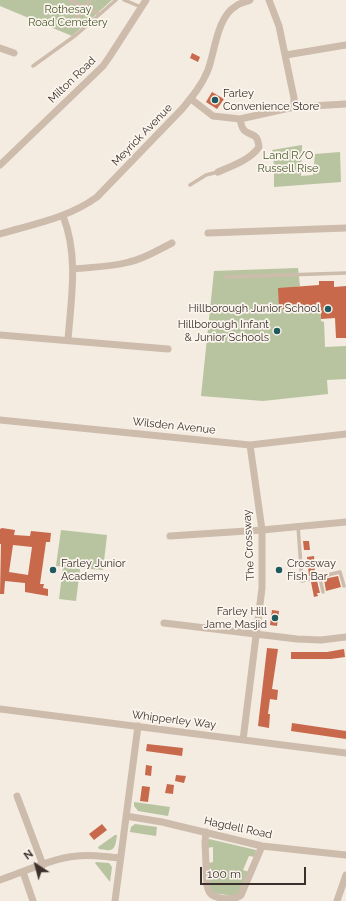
<!DOCTYPE html>
<style>
body{margin:0}
#map{position:relative;width:346px;height:901px;overflow:hidden;background:#f4ebe1;font-family:Raleway,sans-serif}
canvas{display:block}
.north{position:absolute;left:16px;top:845px;width:40px;height:40px;-webkit-text-stroke:3px #fbf5ee;paint-order:stroke;rotate:324deg;font-size:11px;font-weight:700;line-height:16px;text-align:center;color:#3b302b}
.north::after{content:'';display:block;margin:auto;width:14px;height:18px;background:#3b302b;clip-path:polygon(50% 0,100% 100%,50% 72%,0 100%)}
.scale{position:absolute;left:200px;top:867px;width:106px;height:18px;box-sizing:border-box;border:2px solid #3b302b;border-top:0;padding-left:5px;font-size:12px;line-height:14px;white-space:nowrap;color:#3b302b;-webkit-text-stroke:3px #fbf5ee;paint-order:stroke}
</style>
<div id="map">
<canvas width="346" height="901"></canvas>
<div class="north">N</div>
<div class="scale">100 m</div>
</div>
<script>
const ctx = document.querySelector('canvas').getContext('2d');
ctx.lineJoin = 'round';
function fillPath(path, color) { ctx.fillStyle = color; ctx.fill(path, 'evenodd'); }
function stroke(path, color, width, dash) { ctx.strokeStyle = color; ctx.lineWidth = width; ctx.lineCap = dash ? 'butt' : 'round'; ctx.setLineDash(dash || []); ctx.stroke(path); }
function label(font, color, halo, rows, align = 'center') {
  ctx.font = font + ' Raleway,sans-serif'; ctx.lineWidth = 3.5; ctx.setLineDash([]); ctx.textBaseline = 'middle'; ctx.strokeStyle = halo; ctx.fillStyle = color; for (const [text, x, y, turn = 0] of rows) {
    ctx.save(); ctx.translate(x, y); ctx.rotate((+turn || 0) * Math.PI / 180); ctx.textAlign = isNaN(turn) ? turn : align; if (halo) ctx.strokeText(text, 0, 0); ctx.fillText(text, 0, 0); ctx.restore();
  }
}
fillPath(new Path2D(`
 M0,0H112L72,36L0,6Z
 M302,145L301,176L313,175L315,154L340,152L341,182L274,187V165L272,150Z
 M298,268L300,286L295,287V312H321V321L324,322L325,347L346,346V379L327,380L328,394L263,401L201,396L214,271Z
 M61,530L107,535L103,570L56,566Z
 M63,567L80,569L76,601L59,599Z
 M134,802L170,807L168,816L138,811L134,806Z
 M135,824L157,827L156,836L130,832L131,827Z
 M115,835H117C115,850 114,852 99,849L98,847Z
 M209,839L256,850L255,857L249,856L243,870L249,872L239,894L234,896L213,893L210,890L208,863L213,862V847L207,848V842Z
 M96,862L109,863L112,867L110,882L95,863Z`), '#b8c4a0');
fillPath(new Path2D(`
 M192,53L200,57L198,62L190,58Z
 M212,92L224,99L217,109L206,102Z
 M319,281H334V287L346,286V338H336L335,318L321,319V307L279,309L278,288L319,285Z
 M2,528L15,530L14,535L30,536L31,531L51,533L50,542H46L40,584H44L43,588L48,589V596L25,592V583L5,581L4,594H0L1,544H0V529ZM13,545L32,547L28,575L9,572Z
 M303,541H309L310,550H304Z
 M314,556L315,574L309,576L307,557Z
 M338,576L341,587L326,591L324,579Z
 M317,581L320,593H317L318,596L314,597L311,582Z
 M272,610L279,611L277,626L270,625Z
 M267,648L278,649L272,689L278,690L277,700L270,699L268,714H270L269,728L258,726Z
 M344,649L345,657L331,659H291V652H327Z
 M292,723L346,731V739L291,731Z
 M147,744L183,748L182,756L146,751Z
 M146,765L152,766L151,776L145,775Z
 M176,775L186,776L184,783L175,781Z
 M167,784L174,785L173,794L165,793Z
 M142,786L150,787L148,802L140,801Z
 M102,824L107,830L94,840L89,834Z`), '#c8694b');
stroke(new Path2D(`
 M70,0L97,13
 M124,0L141,7
 M71,26L90,0
 M33,66L76,35L116,0
 M190,185L206,175L218,172
 M226,277L346,273
 M298,526L302,581L340,572L344,586
 M320,578L323,592`), '#cdbbac', 3.5);
stroke(new Path2D(`
 M269,0L279,26L294,98V107
 M0,48L14,53
 M286,55L346,45
 M191,99L213,116L240,119L294,107L346,104
 M0,165L103,66L110,56L146,0
 M218,172C232,166 250,160 259,147C257,132 253,137 245,131C241,128 241,122 240,119
 M63,216C79,256 71,299 68,340
 M208,233L346,228
 M0,234C34,224 68,218 97,197L182,109C192,97 202,85 208,70C215,51 217,17 236,6C240,3 246,2 250,0
 M73,269C92,267 111,267 129,262C144,259 158,250 172,243
 M0,335L168,349
 M0,420L250,445L346,434
 M170,536L262,530L346,522
 M164,623L297,639L321,640L346,637
 M0,709L346,753
 M243,740L262,588V530L250,445
 M17,796L43,865
 M126,816L162,822L262,846L346,855
 M206,832L205,842L207,886C208,890 209,893 212,895C219,899 234,901 241,895L262,846
 M23,872L33,901
 M0,880C23,872 53,858 77,856C91,854 106,857 120,858
 M115,901L138,726
 M337,901L346,875`), '#cdbbac', 7);
for (const [x, y, r, color] of [
 [215,100,4,"#1f5a5e"],
 [328,309,4,"#1f5a5e"],
 [277,331,4,"#1f5a5e"],
 [53,570,4,"#1f5a5e"],
 [279,570,4,"#1f5a5e"],
 [275,618,4,"#1f5a5e"]
]) { const dot = new Path2D(); dot.arc(x, y, r, 0, 2 * Math.PI); ctx.fillStyle = color; ctx.fill(dot); stroke(dot, '#fbf5ee', 1.5); }
label('11px', '#4a5a2e', '#fbf5ee', [
 ["Rothesay",68,10],
 ["Road Cemetery",68,23],
 ["Land R/O",288,156],
 ["Russell Rise",288,169]
]);
label('11px', '#3b302b', '#fbf5ee', [
 ["Milton Road",72,80,-44],
 ["Meyrick Avenue",142,135,-46],
 ["Wilsden Avenue",174,426,6],
 ["The Crossway",249,545,-93],
 ["Whipperley Way",174,720,7],
 ["Hagdell Road",238,828,12]
]);
label('11px', '#3b302b', '#fbf5ee', [
 ["Farley",223,94],
 ["Convenience Store",223,107],
 ["Hillborough Junior School",320,309,"right"],
 ["Hillborough Infant",269,325,"right"],
 ["& Junior Schools",269,338,"right"],
 ["Farley Junior",61,564],
 ["Academy",61,577],
 ["Crossway",287,564],
 ["Fish Bar",287,577],
 ["Farley Hill",267,612,"right"],
 ["Jame Masjid",267,625,"right"]
], 'left');
</script>
